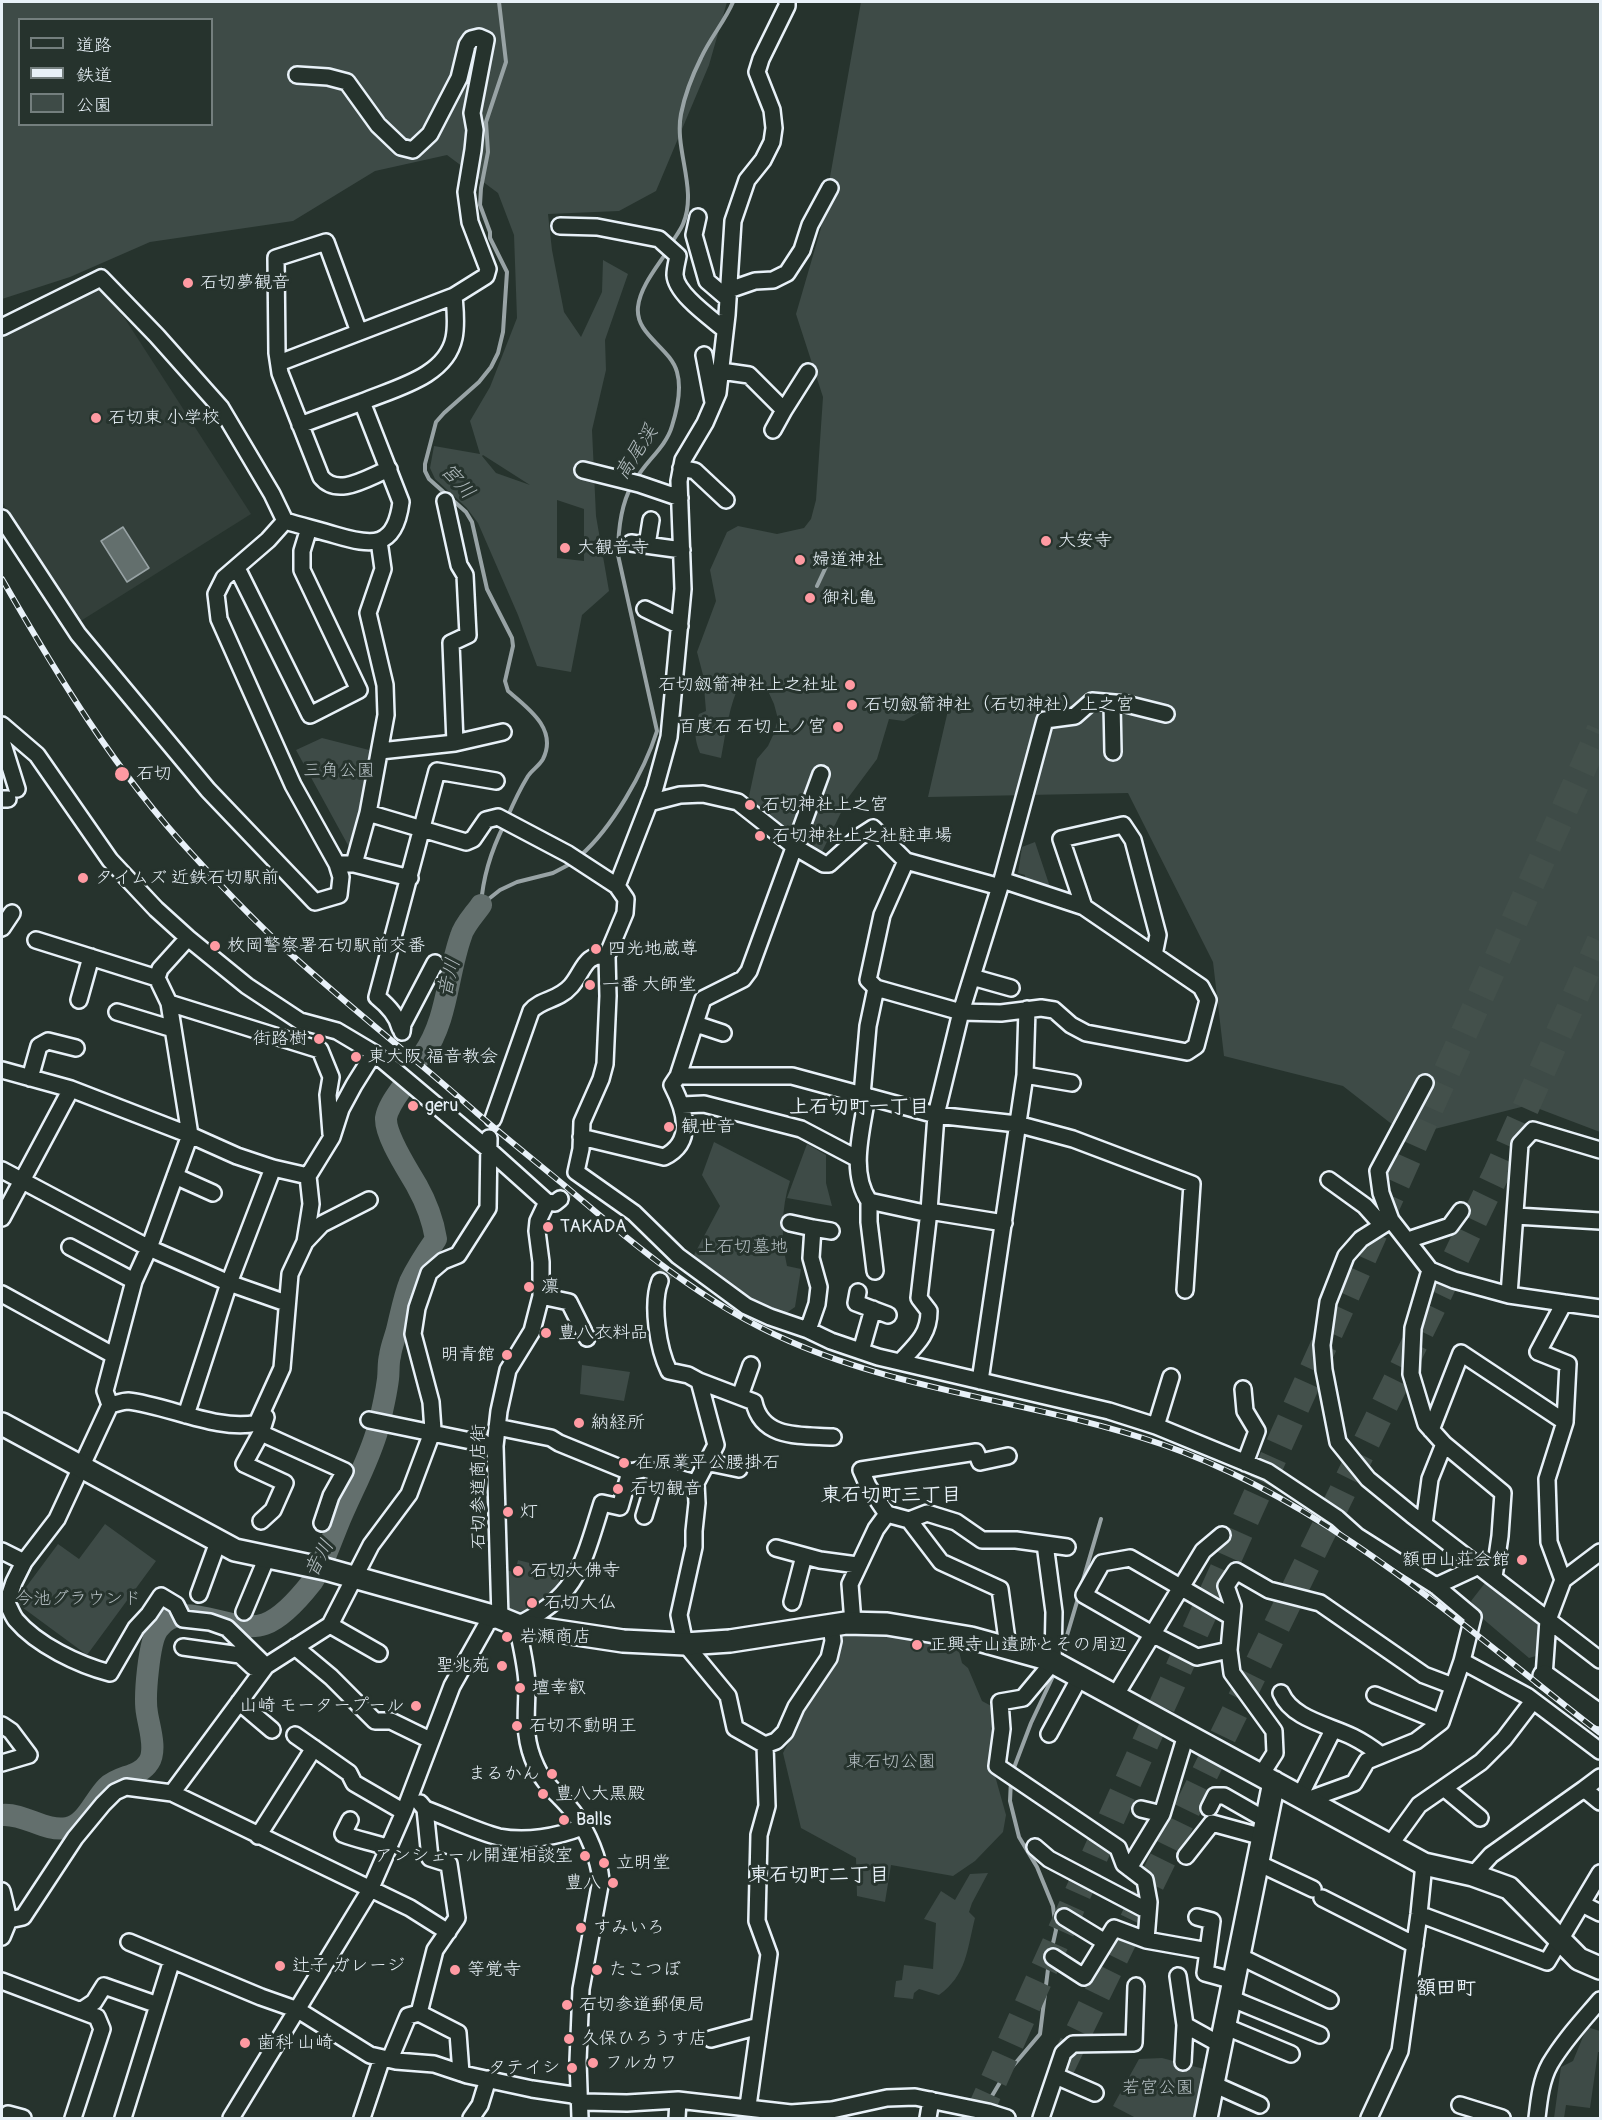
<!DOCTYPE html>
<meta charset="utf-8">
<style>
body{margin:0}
#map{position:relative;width:1602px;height:2120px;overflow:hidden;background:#26332d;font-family:Pangolin,"Klee One",sans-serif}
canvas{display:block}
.frame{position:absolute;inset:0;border:3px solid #e8f1f8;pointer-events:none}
.legend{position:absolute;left:18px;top:18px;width:195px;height:108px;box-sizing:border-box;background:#26332d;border:2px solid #747f7e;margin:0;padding:8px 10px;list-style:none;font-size:18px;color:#e8f1f8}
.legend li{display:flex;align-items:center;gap:12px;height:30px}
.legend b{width:30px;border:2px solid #747f7e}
</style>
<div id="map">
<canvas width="1602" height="2120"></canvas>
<div class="frame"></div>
<ul class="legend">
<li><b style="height:8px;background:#26332d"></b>道路</li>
<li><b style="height:8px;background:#e8f1f8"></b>鉄道</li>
<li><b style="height:16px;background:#3e4b47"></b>公園</li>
</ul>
</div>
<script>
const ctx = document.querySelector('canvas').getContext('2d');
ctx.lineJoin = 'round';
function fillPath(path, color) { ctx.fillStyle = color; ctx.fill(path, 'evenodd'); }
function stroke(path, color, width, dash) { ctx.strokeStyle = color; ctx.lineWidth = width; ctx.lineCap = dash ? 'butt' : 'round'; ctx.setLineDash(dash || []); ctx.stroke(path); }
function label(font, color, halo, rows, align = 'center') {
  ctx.font = font + ' Pangolin,"Klee One",sans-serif'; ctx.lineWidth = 6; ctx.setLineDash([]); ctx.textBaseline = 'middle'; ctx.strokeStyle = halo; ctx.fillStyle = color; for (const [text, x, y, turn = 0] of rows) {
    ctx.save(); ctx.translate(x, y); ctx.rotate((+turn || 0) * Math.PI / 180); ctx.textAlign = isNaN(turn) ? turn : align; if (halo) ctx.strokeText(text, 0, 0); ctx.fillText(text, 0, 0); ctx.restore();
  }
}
fillPath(new Path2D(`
 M96,288L109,294L251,514L79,622L2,502V335Z`), '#333f3a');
fillPath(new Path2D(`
 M2,2H727L709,65L656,191L619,211L548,214L552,250L564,312L581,337L602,292L603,260L628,274L605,340L606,370L592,430L596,516L609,591L582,615L571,672L537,666L518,615L478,523L466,507L435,479L430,468L434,446L480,454L470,421L490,387L517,318L514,235L498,193L447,155L375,171L293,221L150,242L70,277L2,299ZM20,20H212V124H20ZM482,456L483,455L530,485L496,473ZM557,500L584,509V561L557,558Z
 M861,2H1600V1132L1529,1105L1407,1136L1343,1086L1224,1056L1213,962L1128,793L928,797L952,693L904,721L889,719L877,759L848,798L821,854L796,841L756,810L749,796L757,759L768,746L774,733L778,719L774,704L768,691L758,679L741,681C729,705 726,732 721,758L700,753C694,738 694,729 699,714L706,711L703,675L697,652L716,601L710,570L727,532L738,526L777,534L804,528L811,519L816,500L823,397L796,314L821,228Z
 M322,738L373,751L349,847L296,750Z
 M1035,842L1050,887L1024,880L1025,875L1018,873L1022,847Z
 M714,1142L790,1181C781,1208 781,1239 787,1266L801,1269L795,1307L782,1316L716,1277L694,1255L720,1206L702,1175Z
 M807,1144L826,1155V1183L832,1206L787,1198Z
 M582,1365L630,1372L624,1401L580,1394Z
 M105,1524L156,1561L87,1655L15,1602L58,1544L79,1559Z
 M518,1560L557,1570L560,1587L528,1616L512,1612L505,1599L503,1570L515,1572Z
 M1485,1583C1496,1591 1527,1610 1535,1619C1542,1628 1540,1646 1536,1656L1529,1658L1482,1618L1471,1601Z
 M846,1631L957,1643L962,1663L968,1668L982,1701L995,1708L992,1765L1006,1815L1003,1832L975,1861L953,1876L891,1865L885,1902L857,1896L856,1858L801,1828L783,1753Z
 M988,1873L972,1903L969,1912L975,1918C967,1949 967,1975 939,1995L919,1989L914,1993L913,1999L894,1997L896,1981L902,1980L904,1965L933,1969L936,1923L924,1919L941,1891L955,1900L970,1874Z
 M1587,2027L1600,2031V2052H1598L1590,2108L1566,2105L1564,2118H1554L1561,2067L1573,2061Z
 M1162,2058L1204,2069L1194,2118H1136L1113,2106L1139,2059Z`), '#3e4b47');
const water = new Path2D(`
 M123,527L149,568L127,582L101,541Z`);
fillPath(water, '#636f6d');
stroke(water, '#98a3a5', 1.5);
stroke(new Path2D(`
 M499,2L506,62L486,122L488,152L481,188L480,205L490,232V238L507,272L503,332L498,353L491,367L479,382L444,413L436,422L425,464V471L429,479L466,512L472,522L487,589L512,638L513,646L505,681L508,691C528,708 558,729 543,759C539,766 532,770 528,776C520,789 513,804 507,818
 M671,244C675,237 680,231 683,224C698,189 674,150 681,114C685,94 692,76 701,58C710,38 725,21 733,2
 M636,479C646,461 666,447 672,426C677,410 682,389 677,372C670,347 635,335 638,307C640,287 657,267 668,250
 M817,586L832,554L839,553
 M580,856C612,828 644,772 657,731L618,555C618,532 620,506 632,485
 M481,905L500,890L517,882L553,873L572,863
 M481,905C483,876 491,851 504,825
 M1081,1587L1101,1519
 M1060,1659L1079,1595
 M1012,1773L1031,1723L1055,1672
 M986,2106L1002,2079L1040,2034L1049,1961L1056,1930L1053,1906L1037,1867L1019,1837L1010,1801L1011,1780`), '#98a3a5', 4);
stroke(new Path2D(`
 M423,1055C448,1019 447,975 461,936C464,925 475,914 481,905
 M2,1815C25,1813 44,1832 67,1828C86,1825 94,1800 107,1787C119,1775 139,1778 149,1762C157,1749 149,1727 147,1713C144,1697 149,1641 158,1629C181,1595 232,1636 265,1624C282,1618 301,1596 312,1582C322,1568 331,1541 338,1524C351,1492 369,1461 378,1428C382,1412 386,1395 388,1379C389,1371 388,1363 390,1356C391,1347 395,1338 397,1330C401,1314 404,1297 410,1282C417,1267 427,1252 436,1239C433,1221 426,1202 417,1186C408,1170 385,1136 386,1118C388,1106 398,1094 404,1085`), '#636f6d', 22);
stroke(new Path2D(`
 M560,1199L573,1183
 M660,1281L672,1265`), '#43504b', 15, [15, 8]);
stroke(new Path2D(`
 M1061,2068L1429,1314L1497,1172L1600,941
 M977,2118L1600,730`), '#43504b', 27, [27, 14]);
const street = new Path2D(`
 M698,217L694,235L707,281L728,299
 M560,226L597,227L659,239L678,256C677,262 675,268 675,275C676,294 711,318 725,330
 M729,290L755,281L773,280L787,273L802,250L810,225L830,188
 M2,327L101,278L157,336L221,408L272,494L285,521L268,540L224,578L216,594L219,619L293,785L337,864
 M359,332L326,242L276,258L277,353L280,373L321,477C338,498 368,477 389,469
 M704,355L713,402
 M279,363L454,296L486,276L488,269L470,222L466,192L473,150L475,130L472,113L486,40L479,37L471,39L467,45L459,78L430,134L413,150L401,147L378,125L347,82L328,77L297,75
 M721,371L749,375L784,410
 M300,425L362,402
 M773,430L784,410L808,372
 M681,468L695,471L726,500
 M583,470L639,484L680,498
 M445,501L459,565L465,575L468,635L451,643L455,743
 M2,518L78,634L208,790L315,902L339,895L341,877L337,864H354L410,878
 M285,521C302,526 318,530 335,535C372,546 395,549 401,502L362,402C395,388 446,377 454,338C457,324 455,309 454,296
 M631,543L682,550
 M647,545L651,520
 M237,568L310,715L359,690L302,570V551L309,528
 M645,609L680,626
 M1112,703L1113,752
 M2,725L37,755L110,860L156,909L188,938L247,986L300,1021L337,1031L374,1053L488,1149L547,1202L555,1203L560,1199
 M2,741L17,789
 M380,751L455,743L503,732
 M2,799H8
 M649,803L680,795L703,794L738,802L795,847L824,864H829L859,837L873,828L906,861L1000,887
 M368,813L466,842L473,839L486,820L498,817L568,854L617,886L655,788L669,737L683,589L679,481L683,460L705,423L718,393L727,315L733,221L747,180L763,160L772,142L774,128L772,110L757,72L761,59L787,6V2
 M906,861L882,915L868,980L876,988L961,1012L1001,1013L1041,1008L1054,1010L1071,1025L1086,1033L1187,1052L1196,1046L1208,1000L1201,987L1084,907L1002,880
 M354,864L368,813L386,715L385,685L368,613L383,569L379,541
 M617,886L626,899L625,913L607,956L608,996L605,1064L601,1079L582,1122L581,1149L576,1172L634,1213L678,1256L746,1306L770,1317L808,1330L831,1341L878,1357L1109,1411L1156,1426L1268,1472L1337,1518L1357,1536L1436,1586L1473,1617L1462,1661L1441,1722L1416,1741L1367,1761L1354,1783L1307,1800
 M1084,907L1061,839L1123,825L1133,840L1158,935L1154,955
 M2,928L12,913
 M36,940L157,978
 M972,977L1011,988
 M79,1000L91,957
 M169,1003L320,1050L331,1077L328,1095L331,1134
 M117,1012L173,1029
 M696,1024L723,1033
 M400,1028C397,1015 387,1005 377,997L437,771L496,781
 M402,1032L403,1024L435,963
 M2,1070L71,1089L190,1135L237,1156L273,1168L308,1176
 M1025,1075L1072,1083
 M678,1076H792L936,1115L1017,1124L1073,1139L1192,1184L1185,1290
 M30,1078L39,1046L48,1041L76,1048
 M1425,1083L1378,1171L1381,1193L1391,1220L1430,1270L1454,1280L1509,1295L1564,1303L1538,1352L1568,1364L1565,1422
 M862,1095L868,1026L876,988
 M867,1096C862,1130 849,1172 869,1201L929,1214
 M682,1105L704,1104L801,1129L858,1159
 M493,1119L531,1011C541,999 558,1001 571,986C584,971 584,953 607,956
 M581,1137L664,1157C695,1142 685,1110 672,1085L678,1076L703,999L743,979L749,971L821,774
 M2,1170L149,1248L229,1283L286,1303
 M175,1176L213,1193
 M1329,1180L1365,1206L1382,1225
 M869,1201V1222L875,1271
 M929,1211L1004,1223
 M1516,1216L1600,1221
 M2,1218L71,1089
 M1391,1220L1361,1239L1346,1256L1328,1302L1322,1345L1324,1370L1338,1442L1368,1479L1412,1515L1600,1660
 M790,1223L813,1228L811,1258L819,1287L817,1304L808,1330
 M813,1228L831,1231
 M1408,1240L1450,1226L1461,1211
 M305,1242L322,1224L369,1200
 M70,1247L134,1281
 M1430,1270L1413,1328L1411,1374L1426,1424L1444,1444L1503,1493L1500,1536L1494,1577
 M660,1281C651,1304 658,1349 669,1371L688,1375L699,1381L716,1445L696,1483L697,1503L694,1531V1547L679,1615L685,1644L728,1696L735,1728L765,1745L767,1806L759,1835L757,1921L769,1954L748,2106
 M858,1292L856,1303L888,1315
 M2,1294L113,1355
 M1509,1295L1520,1144L1533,1130L1600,1150
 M541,1296L569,1302L587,1338
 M1564,1303L1600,1308
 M861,1351L873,1309
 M900,1362C916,1345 929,1335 929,1311L919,1298L929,1211L936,1115L961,1012L1002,880L1045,720L1075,716L1092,701L1126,704L1166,714
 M699,1381L754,1402C762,1440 802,1435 833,1437
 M980,1381L1025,1075L1027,1009
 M1243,1389L1245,1411L1257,1431L1245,1463
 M740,1396L751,1365
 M110,1405L105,1391L134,1281L149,1248L190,1135L169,1003L157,978L160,969L188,938
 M186,1415L229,1283L273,1168
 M265,1417H266L261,1433L345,1471L331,1496L322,1523
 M369,1420L495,1446
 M1156,1426L1171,1377
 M497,1427L551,1438L559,1443L630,1472L620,1507L602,1503C583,1563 578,1597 517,1625C521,1645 526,1664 527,1684C527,1715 522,1736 536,1766C544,1786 564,1798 576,1816C588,1833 599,1859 601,1880L581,1989L578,2061L580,2118
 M1431,1430L1461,1353L1565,1422L1547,1479L1549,1542L1563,1580
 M261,1433L244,1464L285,1483L273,1510L261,1521
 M1008,1456L980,1462L976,1452L861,1470L868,1486L887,1514L909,1520L941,1562L1000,1589L1008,1647
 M705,1462L739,1469
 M630,1472L644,1469L696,1483
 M644,1516L657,1473
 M909,1520L927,1513L956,1522L982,1540H1016L1067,1547
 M1424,1524L1430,1479L1444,1444
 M1045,1544L1054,1612L1053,1662L1023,1698L1000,1702L1002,1729L997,1766L1118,1848L1124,1864L1145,1880L1149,1902L1146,1940L1208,1951
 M776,1548L820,1560L857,1565
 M2,1551L24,1562L57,1519L110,1405C116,1404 122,1401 128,1401C167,1405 219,1432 257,1423L282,1368L290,1274L305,1242L311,1204L308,1176L332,1137L341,1109L354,1085L374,1053
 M24,1562L14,1582L7,1603C10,1608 12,1615 16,1620C37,1645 79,1665 110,1673L136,1628L149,1614L161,1596L176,1605L183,1619L210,1622L227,1628L266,1666
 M1436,1586L1479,1566
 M199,1594L218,1542
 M792,1602L804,1556
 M244,1612L267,1557
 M853,1623L850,1584L876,1529L887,1514
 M330,1625L379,1653
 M183,1647L240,1655L253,1667
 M295,1647L331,1677L375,1721H391L430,1740
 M1229,1650L1197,1657L1152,1634L1084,1595L1102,1563L1130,1558L1232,1617
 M1462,1661L1527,1696L1600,1751
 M1544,1676L1548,1620L1563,1580L1600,1552
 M1281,1693C1292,1719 1329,1725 1353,1737C1363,1742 1372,1748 1381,1755
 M1375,1695L1441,1722
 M1115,1696L1203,1551L1222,1535
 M239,1702L272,1730
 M2,1725L11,1731L29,1755L2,1763
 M1049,1734L1080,1677
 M295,1735L349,1773L354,1783L404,1812
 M765,1745L776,1741L785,1732L796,1707L829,1658L833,1641L831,1625
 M1261,1775L1275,1753L1274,1731L1232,1673L1229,1650L1233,1606L1226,1586L1236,1571L1269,1590L1320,1603L1424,1675L1453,1686
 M1444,1788L1480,1818
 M1584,1789L1600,1777
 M172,1793L266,1666L330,1625L371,1545L409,1494L433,1430L431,1402L413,1334L417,1308L429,1273L443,1261L458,1255L488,1208L489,1138
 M1300,1796L1333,1730
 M420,1803L425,1809C447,1817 478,1832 499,1837C526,1842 557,1837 582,1827
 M1209,1808L1215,1796H1224L1266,1820
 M425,1809L430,1858L449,1864L457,1918L435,1950L419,2013L458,2033L461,2073
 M1141,1809L1162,1814L1186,1735
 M350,1820L343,1834C358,1840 373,1842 389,1848
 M258,1836L314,1748
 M1390,1845L1419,1805L1481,1762L1504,1739L1533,1701
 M1035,1847L1049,1859L1148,1911
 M1186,1856L1212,1823L1263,1837
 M1258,1863L1313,1889
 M1129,1868L1162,1814
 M1473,1875L1491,1855L1584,1789L1600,1802
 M2,1891L9,1920L23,1917L75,1838L103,1804L115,1792L126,1787L172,1793L410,1908L448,1932
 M1322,1898L1415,1945
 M1582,1904L1600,1913
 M1419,1914L1547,1962L1600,1873
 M1064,1917L1105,1942
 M1197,1917L1212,1921L1205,1973L1234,1981
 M2,1937L9,1920
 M129,1942L261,1997L298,2010L370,2055L396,2061L434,2064L467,2075L532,2089L573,2095L583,2102L627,2103L678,2100L791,2113L832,2110L887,2098L915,2097L988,2112L1007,2118
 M1239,1956L1330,2000
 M1053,1957L1084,1977L1114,1928L1146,1940
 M1178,1976L1185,2025L1183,2062
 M2,1981L97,2017L102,2029L73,2118
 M1230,1998L1320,2035
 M82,2010L94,2002L104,1986L158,2005
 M1185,2025L1221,2045
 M1224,2026L1291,2054
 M711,2039L759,2026
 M390,2059L408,2016L419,2013
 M1056,2076L1095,2093
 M1213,2084L1260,2105
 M1460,2105L1502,2118
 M8,2114L23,2118
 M123,2118L172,1960
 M231,2118L370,1890L404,1812L452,1686L488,1622L500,1618L495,1446L499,1411L508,1370L532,1331L541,1296V1262L537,1231L538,1221L547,1202
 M362,2118L382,2058
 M471,2118L480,2105L488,2079
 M677,2118L678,2100
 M928,2118L931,2100
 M1041,2118L1063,2053L1073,2044L1134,2043L1136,1986
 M1369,2118L1400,2051L1419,1914L1424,1864
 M1537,2118C1539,2100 1541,2080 1550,2064C1564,2040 1583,2020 1600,2000`);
const secondary = new Path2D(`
 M2,1424L235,1550L325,1569L500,1618L517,1625L623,1641L685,1644L730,1641L846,1623L887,1624L971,1638L1047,1659L1424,1864L1473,1875L1509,1888L1579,1959L1600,1968
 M1544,1676L1600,1716
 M1206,2118L1274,1782`);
stroke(street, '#e8f1f8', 20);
stroke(secondary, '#e8f1f8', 26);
stroke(street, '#26332d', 15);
stroke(secondary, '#26332d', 21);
const rail = new Path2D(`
 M2,579C57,675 116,772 192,854C224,889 257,924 292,955C353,1010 417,1060 478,1114C506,1138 535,1161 564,1185C634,1245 704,1304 789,1341C907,1393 1039,1402 1161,1444C1329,1502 1462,1626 1600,1733`);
stroke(rail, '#e8f1f8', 6);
stroke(rail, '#26332d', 4, [11]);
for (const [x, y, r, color] of [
 [188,283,6,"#ff9aa2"],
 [96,418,6,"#ff9aa2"],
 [1046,541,6,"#ff9aa2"],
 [565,548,6,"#ff9aa2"],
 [800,560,6,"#ff9aa2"],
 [810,598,6,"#ff9aa2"],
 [850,685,6,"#ff9aa2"],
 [852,705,6,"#ff9aa2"],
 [838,727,6,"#ff9aa2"],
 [122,774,8,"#ff9aa2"],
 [750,805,6,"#ff9aa2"],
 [760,836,6,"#ff9aa2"],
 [83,878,6,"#ff9aa2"],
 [215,946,6,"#ff9aa2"],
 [596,949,6,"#ff9aa2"],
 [590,985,6,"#ff9aa2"],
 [319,1039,6,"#ff9aa2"],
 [356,1057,6,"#ff9aa2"],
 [413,1106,6,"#ff9aa2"],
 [669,1127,6,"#ff9aa2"],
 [548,1227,6,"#ff9aa2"],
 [529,1287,6,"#ff9aa2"],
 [546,1333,6,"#ff9aa2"],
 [507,1355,6,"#ff9aa2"],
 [579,1423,6,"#ff9aa2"],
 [624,1463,6,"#ff9aa2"],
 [618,1489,6,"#ff9aa2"],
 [508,1512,6,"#ff9aa2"],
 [1522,1560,6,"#ff9aa2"],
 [518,1571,6,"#ff9aa2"],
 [532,1603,6,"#ff9aa2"],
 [507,1637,6,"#ff9aa2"],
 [917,1645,6,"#ff9aa2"],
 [502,1666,6,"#ff9aa2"],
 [520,1688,6,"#ff9aa2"],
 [416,1706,6,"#ff9aa2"],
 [517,1726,6,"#ff9aa2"],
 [552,1774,6,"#ff9aa2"],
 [543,1794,6,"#ff9aa2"],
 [564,1820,6,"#ff9aa2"],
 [585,1856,6,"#ff9aa2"],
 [604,1863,6,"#ff9aa2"],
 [613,1883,6,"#ff9aa2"],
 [581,1928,6,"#ff9aa2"],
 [280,1966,6,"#ff9aa2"],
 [455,1970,6,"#ff9aa2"],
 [597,1970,6,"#ff9aa2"],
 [567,2005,6,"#ff9aa2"],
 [569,2039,6,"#ff9aa2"],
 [245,2043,6,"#ff9aa2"],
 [593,2063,6,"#ff9aa2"],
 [572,2068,6,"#ff9aa2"]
]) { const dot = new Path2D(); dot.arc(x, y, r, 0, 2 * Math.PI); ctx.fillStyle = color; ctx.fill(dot); stroke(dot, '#26332d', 2); }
label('18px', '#e8f1f8', '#26332d', [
 ["石切夢観音",200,283],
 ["石切東 小学校",108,418],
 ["大安寺",1058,541],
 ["大観音寺",577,548],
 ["婦道神社",812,560],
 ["御礼亀",822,598],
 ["石切劔箭神社上之社址",838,685,"right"],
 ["石切劔箭神社（石切神社）上之宮",864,705],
 ["百度石 石切上ノ宮",826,727,"right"],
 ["石切",136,774],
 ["石切神社上之宮",762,805],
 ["石切神社上之社駐車場",772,836],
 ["タイムズ 近鉄石切駅前",95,878],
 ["枚岡警察署石切駅前交番",227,946],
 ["四光地蔵尊",608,949],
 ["一番 大師堂",602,985],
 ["街路樹",307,1039,"right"],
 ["東大阪 福音教会",368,1057],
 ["geru",425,1106],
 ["観世音",681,1127],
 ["TAKADA",560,1227],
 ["凛",541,1287],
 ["豊八衣料品",558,1333],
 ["明青館",495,1355,"right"],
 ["納経所",591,1423],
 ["在原業平公腰掛石",636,1463],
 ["石切観音",630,1489],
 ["灯",520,1512],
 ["額田山荘会館",1510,1560,"right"],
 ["石切大佛寺",530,1571],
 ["石切大仏",544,1603],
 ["岩瀬商店",519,1637],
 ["正興寺山遺跡とその周辺",929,1645],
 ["聖兆苑",490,1666,"right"],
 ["壇幸叡",532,1688],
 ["山崎 モータープール",404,1706,"right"],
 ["石切不動明王",529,1726],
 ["まるかん",540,1774,"right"],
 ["豊八大黒殿",555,1794],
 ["Balls",576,1820],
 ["アンシェール開運相談室",573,1856,"right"],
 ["立明堂",616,1863],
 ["豊八",601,1883,"right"],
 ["すみいろ",593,1928],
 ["辻子 ガレージ",292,1966],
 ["等覚寺",467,1970],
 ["たこつぼ",609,1970],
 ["石切参道郵便局",579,2005],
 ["久保ひろうす店",581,2039],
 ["歯科 山崎",257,2043],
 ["フルカワ",605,2063],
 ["タテイシ",560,2068,"right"]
], 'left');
label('18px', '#b5bfc3', '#26332d', [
 ["三角公園",339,771],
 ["上石切墓地",743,1247],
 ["今池グラウンド",78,1599],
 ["東石切公園",891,1762],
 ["若宮公園",1158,2088]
]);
label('18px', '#e8f1f8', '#26332d', [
 ["石切参道商店街",479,1487,-90]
]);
label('italic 20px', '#b3bdc0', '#26332d', [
 ["高尾渓",637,453,-57],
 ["宮川",457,482,49],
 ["音川",450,978,-76],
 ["音川",320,1559,-62]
]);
label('bold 20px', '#e8f1f8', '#26332d', [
 ["上石切町一丁目",859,1108],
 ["東石切町三丁目",891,1496],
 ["東石切町二丁目",819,1876],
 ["額田町",1446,1989]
]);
</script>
